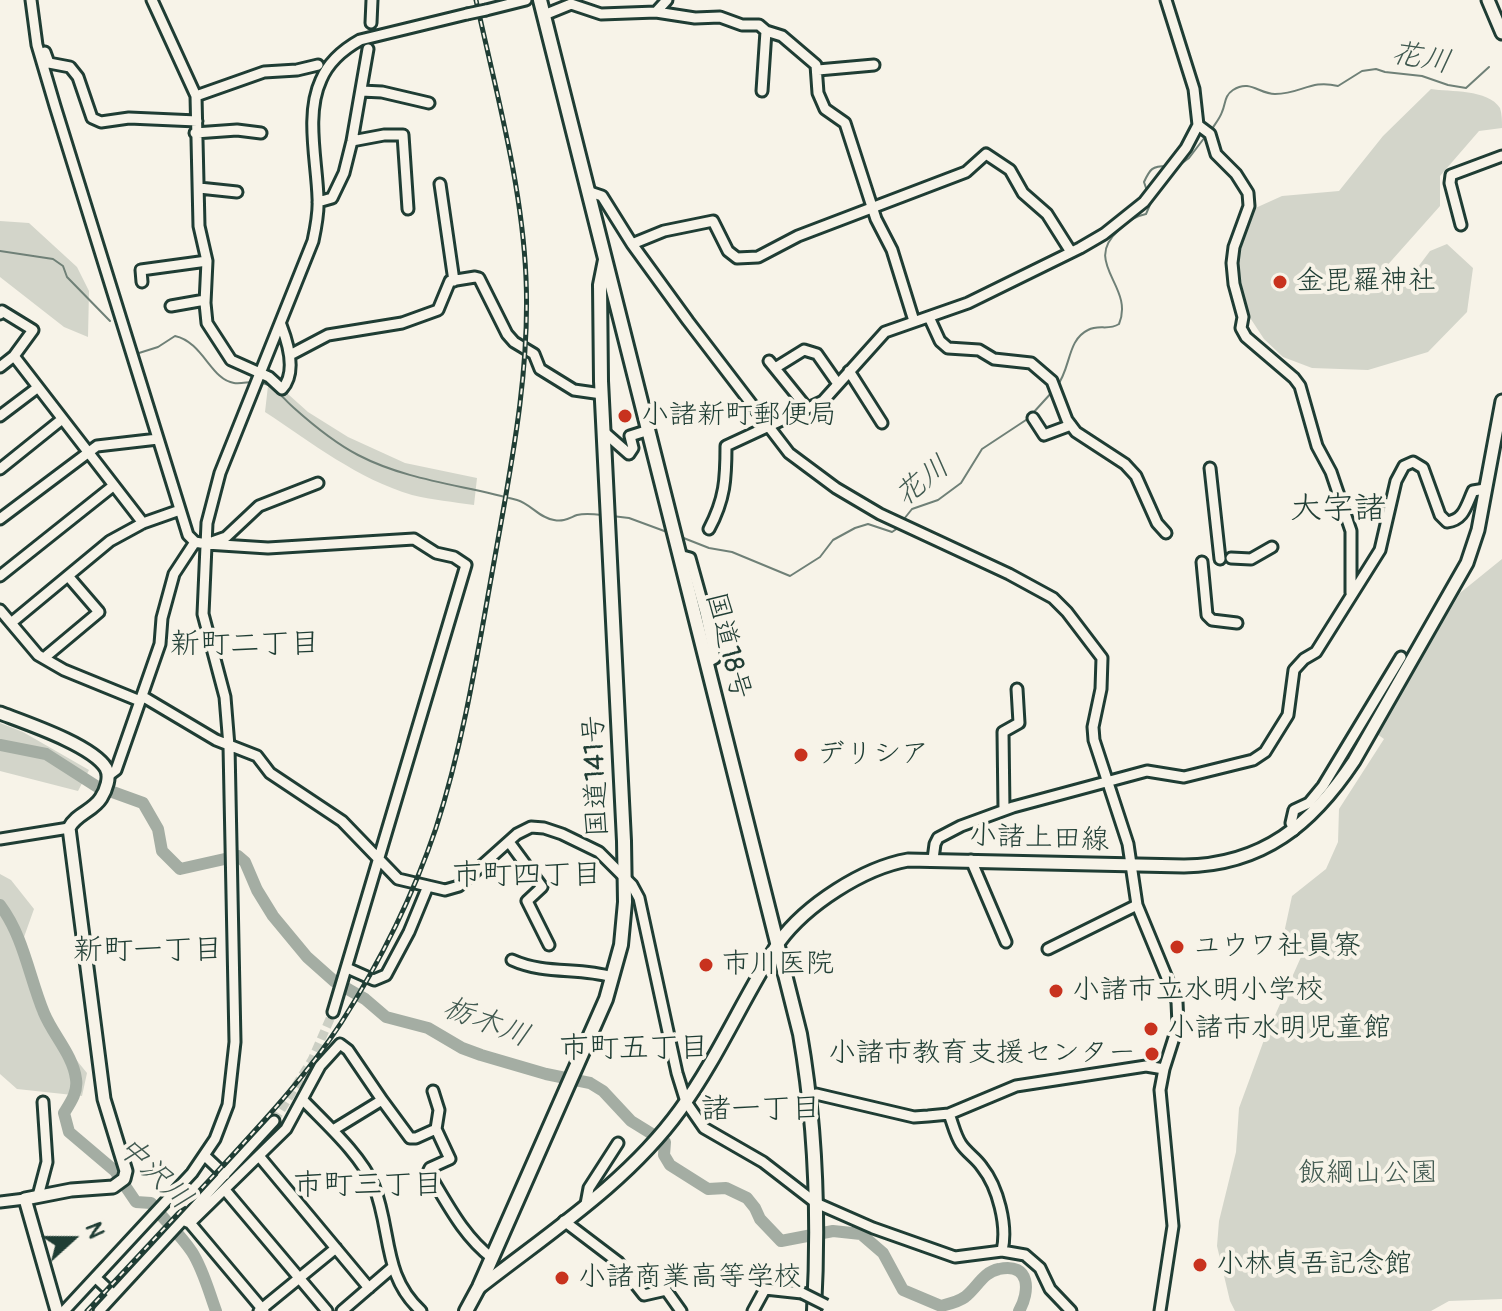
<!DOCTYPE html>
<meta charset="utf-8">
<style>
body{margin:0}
#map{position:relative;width:1502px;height:1311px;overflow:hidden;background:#f7f3e8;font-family:Pangolin,sans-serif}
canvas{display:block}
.north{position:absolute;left:32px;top:1199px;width:80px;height:80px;-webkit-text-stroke:6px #f7f3e8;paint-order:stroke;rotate:69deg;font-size:22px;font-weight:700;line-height:32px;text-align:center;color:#1f3d34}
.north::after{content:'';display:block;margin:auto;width:28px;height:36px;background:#1f3d34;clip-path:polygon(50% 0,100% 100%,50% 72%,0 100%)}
</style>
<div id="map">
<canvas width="1502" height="1311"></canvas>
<div class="north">N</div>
</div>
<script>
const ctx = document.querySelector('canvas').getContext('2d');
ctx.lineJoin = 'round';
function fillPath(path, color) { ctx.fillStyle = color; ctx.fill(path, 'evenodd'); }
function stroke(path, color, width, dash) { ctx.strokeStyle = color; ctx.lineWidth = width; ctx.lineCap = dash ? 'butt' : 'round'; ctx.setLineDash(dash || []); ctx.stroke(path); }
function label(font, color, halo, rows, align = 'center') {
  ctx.font = font + ' Pangolin,"Klee One",sans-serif'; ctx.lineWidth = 8; ctx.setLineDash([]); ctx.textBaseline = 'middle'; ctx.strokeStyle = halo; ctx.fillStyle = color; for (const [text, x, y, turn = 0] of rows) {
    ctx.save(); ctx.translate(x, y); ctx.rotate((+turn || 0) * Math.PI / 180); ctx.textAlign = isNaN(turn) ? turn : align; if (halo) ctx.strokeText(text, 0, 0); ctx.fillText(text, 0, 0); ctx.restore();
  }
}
fillPath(new Path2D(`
 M1431,89C1450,92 1488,89 1500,108C1502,114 1502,121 1502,128L1479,131L1440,176V206L1384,269L1403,287L1430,251L1447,244L1473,268L1467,312L1428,352L1368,370L1312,368L1283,357L1264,339L1241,304L1229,266L1240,215L1282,196L1339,191L1383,136Z
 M0,221L29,223L77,267L89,291L88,337L64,327L0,277Z
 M269,377L308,412L348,437L405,463L477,478L474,505C454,502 432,500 412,495C358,479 312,443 265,412Z
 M1502,559V1299L1449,1301L1431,1311H1235L1230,1301L1217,1246L1219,1221L1236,1152L1239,1108L1264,1040L1301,957L1281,947L1292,896L1326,869L1338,842L1339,809L1384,739L1377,734L1460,593Z
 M0,723L23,732L89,770L78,791L0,771Z
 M0,874L11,880L34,909L19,951L38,1013L87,1073L82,1096L17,1089L0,1074Z`), '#d3d5ca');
stroke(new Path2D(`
 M1212,129C1215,124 1220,118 1222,112C1226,103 1224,96 1233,90C1250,79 1259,94 1275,94C1302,94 1310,79 1338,86L1362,71L1376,69L1385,72L1422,76L1448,85L1466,88L1489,67
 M1177,167L1189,158L1205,137
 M1147,191L1144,182C1150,169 1152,166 1167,166
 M0,251L53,259L63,266L67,277L110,321
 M139,353L158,347L175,336C203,342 211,380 234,383C240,384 248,382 254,382
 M260,382C276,386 282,398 294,408C313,425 335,443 358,455C408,481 464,485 517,500C531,504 539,518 554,520C564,522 569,518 577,515C585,513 594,514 602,515
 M1057,386C1071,368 1067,340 1088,330C1099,324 1108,331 1119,324C1135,286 1081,263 1119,230C1128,222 1134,216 1146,214L1152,200
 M1033,413L1053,391
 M612,516L629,518L667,532
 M904,519L912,509L938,500L961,483L982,449L1029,418
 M681,537L709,548L732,552L790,576L820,557L833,540L855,528L868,524L892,532L898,528`), '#6f8077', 2);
stroke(new Path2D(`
 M0,745L46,754L96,786L143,803L158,829L162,851L180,869L238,856L245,862L257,890L273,916L307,957L334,981L365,999L386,1017L428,1028L462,1048L481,1055L546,1074L590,1083L603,1091L631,1121L665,1142L664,1155L670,1165L708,1189L726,1188L747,1198L755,1208L760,1219L781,1241L833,1231L861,1234L883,1253L903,1290L941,1306C949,1304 958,1302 965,1297C977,1288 983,1272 999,1269C1031,1262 1030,1292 1019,1311
 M0,905C24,937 29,977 44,1013C53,1035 73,1055 76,1079C78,1092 71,1102 64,1113L69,1132L115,1171L136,1202L151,1203C164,1220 180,1234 192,1252C203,1269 209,1292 216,1311`), '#a4ada3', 12);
stroke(new Path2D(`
 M274,1121L312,1060L333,1012`), '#cccfc4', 9, [9, 4.5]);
const minor = new Path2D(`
 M31,0L37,45L55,106L188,535L195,542L206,544L268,548L414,539L436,553L454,557L466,565L333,1012
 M152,0L196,96L199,226L207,261L205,303L207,323L231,360L269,377L282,389C297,373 288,343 281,325
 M486,10L526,0
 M656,12L667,0
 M544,15L571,4L601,14L656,12L695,18L720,17L742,25H759L766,31L782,36L816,65L818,93L825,109L845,123L876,219L892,250L914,321
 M371,23L372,0
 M45,52L49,63L70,67L78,77L92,118L101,122L129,118L197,121
 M818,70L874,65
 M361,91L382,92L429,103
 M762,91L766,31
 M196,96L264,72L297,70L318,65
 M1198,125L1210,134L1216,154L1236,174L1248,193L1249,206L1234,247L1232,263L1234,284L1243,317L1241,328L1246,337L1294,378L1300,386L1317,446L1331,472L1351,531V593
 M195,133L237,130L261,133
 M352,141L384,135H403L408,209
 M440,184L454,281
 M199,188L237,192
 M590,192L602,196L632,244L688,321L789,453L836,488L880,514L1009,574L1053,598L1067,612L1102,658L1101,689L1093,727L1094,740L1128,844L1137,905L1177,1002L1178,1025L1164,1069L1160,1090L1173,1226L1160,1311
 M318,202L332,198L344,173L352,141L368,49
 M1461,225L1450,183L1451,175L1502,156
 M632,244L664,231L713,221L728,251L737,258L758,257L798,236L966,172L986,154L1010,170L1023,193L1047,214L1071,252
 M142,282L141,270L207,261
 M171,306L205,300
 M0,314L2,311L33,330L14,356L0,367
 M929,317L940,341L948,348L979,350L994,359L1031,363L1052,381L1067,420L1076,432L1125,464L1136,476L1157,523L1166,533
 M290,355L328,335L402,323L438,310L450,281L475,277L479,278L507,334L514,342L534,354L540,369L574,390L602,394
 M14,356L143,523
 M769,361L807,408
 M775,368L804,350L817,354L838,384
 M849,371L882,423
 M0,416L37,388
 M1033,418L1044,435L1071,425
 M604,432L629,454L633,448L630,436L649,430
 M1210,468L1220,559
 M0,469L61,420
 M0,519L97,446L158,439
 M709,529C725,499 726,479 726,446L823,401L885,332L968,303L1080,248L1104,234L1144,202L1186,148L1198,125L1194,89L1166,0
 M209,543L226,537L259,506L318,483
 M679,555L690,558L705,612L715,658L706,663
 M1231,558L1251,559L1272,547
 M1202,562L1207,615L1212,620L1237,623
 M0,576L113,486
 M0,610L38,655L64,670L140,701
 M11,623L110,541L143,523L180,510
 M44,658L99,612L68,576
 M142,696L216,740L257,756L270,773L342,821L398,879L445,890L459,886L517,834L531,827L544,828L562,834L599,852L632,885L639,898L677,1073L686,1102L704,1128L763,1162L816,1203L873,1228L955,1257L1002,1251L1025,1255L1040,1268L1050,1289L1071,1311
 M108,776L116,770L160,644L162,618L174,574L195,542
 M1004,810L1003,732L1019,723L1017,689
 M1294,830L1291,823L1294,810L1309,803L1323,786L1401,657
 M0,839L69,828
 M509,842L542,887L527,901L549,945
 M933,859L935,844L938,838L961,826L1013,807L1147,771L1184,777L1253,760L1265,752L1288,715L1294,670L1304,659L1316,652L1380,550L1396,481L1404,466L1413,462L1423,468L1440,515L1447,522C1464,520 1466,506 1473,491L1485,489
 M971,860L1006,942
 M1048,949L1137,905
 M512,960C545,975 579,967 612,977
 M347,968L374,980L386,975L409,932L428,886
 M433,1091L439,1110L436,1129
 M810,1096L816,1094L914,1117L928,1116L949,1114L1016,1086L1146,1066L1164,1069
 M303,1100C326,1124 361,1155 374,1186C392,1232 382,1275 421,1311
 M382,1100L410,1138H416L436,1129L450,1159L430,1168L428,1172C447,1203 463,1236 492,1258
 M949,1114C953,1124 955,1135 961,1144C967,1153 976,1158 982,1167C998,1187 1008,1226 1002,1251
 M205,1156L225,1175
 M259,1156L369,1288
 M225,1190L327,1311
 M38,1196L47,1162L43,1102
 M0,1202L25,1199
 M586,1204L589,1188L618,1143
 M185,1221L190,1223L264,1311
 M564,1221L618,1262L644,1295L666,1290L681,1311
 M190,1223L286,1129L320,1066L340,1044L348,1050L382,1100L333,1130
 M96,1278L113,1294
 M64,1311L192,1173L215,1139L228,1105L235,1042L229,746L225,697L203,614L207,523L220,473L313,241C316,227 319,212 318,198C317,162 305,114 321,80C328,63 344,49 360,40L467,14
 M99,1311L274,1121
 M259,1311L336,1248
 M342,1311L393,1267
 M753,1311L765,1289L802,1293`);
const major = new Path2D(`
 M1488,0L1502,33
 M0,713C26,723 92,745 106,768C111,777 106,790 101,798C93,811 76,814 69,828L104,1099L126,1171L124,1179L113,1187L71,1190L25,1199L57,1311
 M480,1287C549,1233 628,1182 680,1110C718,1058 744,996 779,942C806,905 863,868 908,860L1184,866C1263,865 1312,824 1354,761L1467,563L1478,530L1502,401`);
const highway = new Path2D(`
 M540,0L800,1034C816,1126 819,1219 814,1311
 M466,1311L479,1287L606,999L621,945L625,902L624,841L601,381L600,285L605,260`);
stroke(minor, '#1f3d34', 15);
stroke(major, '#1f3d34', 17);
stroke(highway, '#1f3d34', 18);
stroke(minor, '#f7f3e8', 9);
stroke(major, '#f7f3e8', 11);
stroke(highway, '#f7f3e8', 12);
const rail = new Path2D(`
 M87,1311C130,1265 173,1219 216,1173C260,1125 305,1078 341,1023C380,962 413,896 436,828C465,738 479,644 496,551C512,461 530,370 526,278C522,184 496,92 476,0`);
stroke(rail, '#1f3d34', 5);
stroke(rail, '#f7f3e8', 2, [6]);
const minorBridge = new Path2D(`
 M467,14L486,10
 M802,1293L826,1305`);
stroke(minorBridge, '#1f3d34', 15, []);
stroke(minorBridge, '#f7f3e8', 9);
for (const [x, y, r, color] of [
 [1280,282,8,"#c8321e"],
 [625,416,8,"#c8321e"],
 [801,755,8,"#c8321e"],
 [1177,947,8,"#c8321e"],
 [706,965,8,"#c8321e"],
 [1056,991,8,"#c8321e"],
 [1151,1029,8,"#c8321e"],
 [1152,1054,8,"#c8321e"],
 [1200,1265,8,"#c8321e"],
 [562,1278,8,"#c8321e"]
]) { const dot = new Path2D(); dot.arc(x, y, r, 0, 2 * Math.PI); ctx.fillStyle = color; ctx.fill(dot); stroke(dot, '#f7f3e8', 3); }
label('28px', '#1f3d34', '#f7f3e8', [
 ["金毘羅神社",1296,282],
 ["小諸新町郵便局",641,416],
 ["デリシア",817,755],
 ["ユウワ社員寮",1193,947],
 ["市川医院",722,965],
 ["小諸市立水明小学校",1072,991],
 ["小諸市水明児童館",1167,1029],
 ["小諸市教育支援センター",1136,1054,"right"],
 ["小林貞吾記念館",1216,1265],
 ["小諸商業高等学校",578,1278]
], 'left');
label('28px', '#1f3d34', '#f7f3e8', [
 ["国道18号",727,646,76],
 ["国道141号",597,776,-92],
 ["小諸上田線",1039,839,2]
]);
label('28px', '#435b52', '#f7f3e8', [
 ["飯綱山公園",1368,1174]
]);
label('italic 30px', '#405950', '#f7f3e8', [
 ["花川",1421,59,11],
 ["花川",923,482,-38],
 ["栃木川",486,1023,21],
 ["中沢川",154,1174,44]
]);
label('30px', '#1f3d34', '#f7f3e8', [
 ["新町二丁目",245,645],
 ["市町四丁目",527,876],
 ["新町一丁目",148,951],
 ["市町五丁目",634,1049],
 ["諸一丁目",761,1110],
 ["市町三丁目",368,1186]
]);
label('32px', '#1f3d34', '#f7f3e8', [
 ["大字諸",1338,510]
]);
</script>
